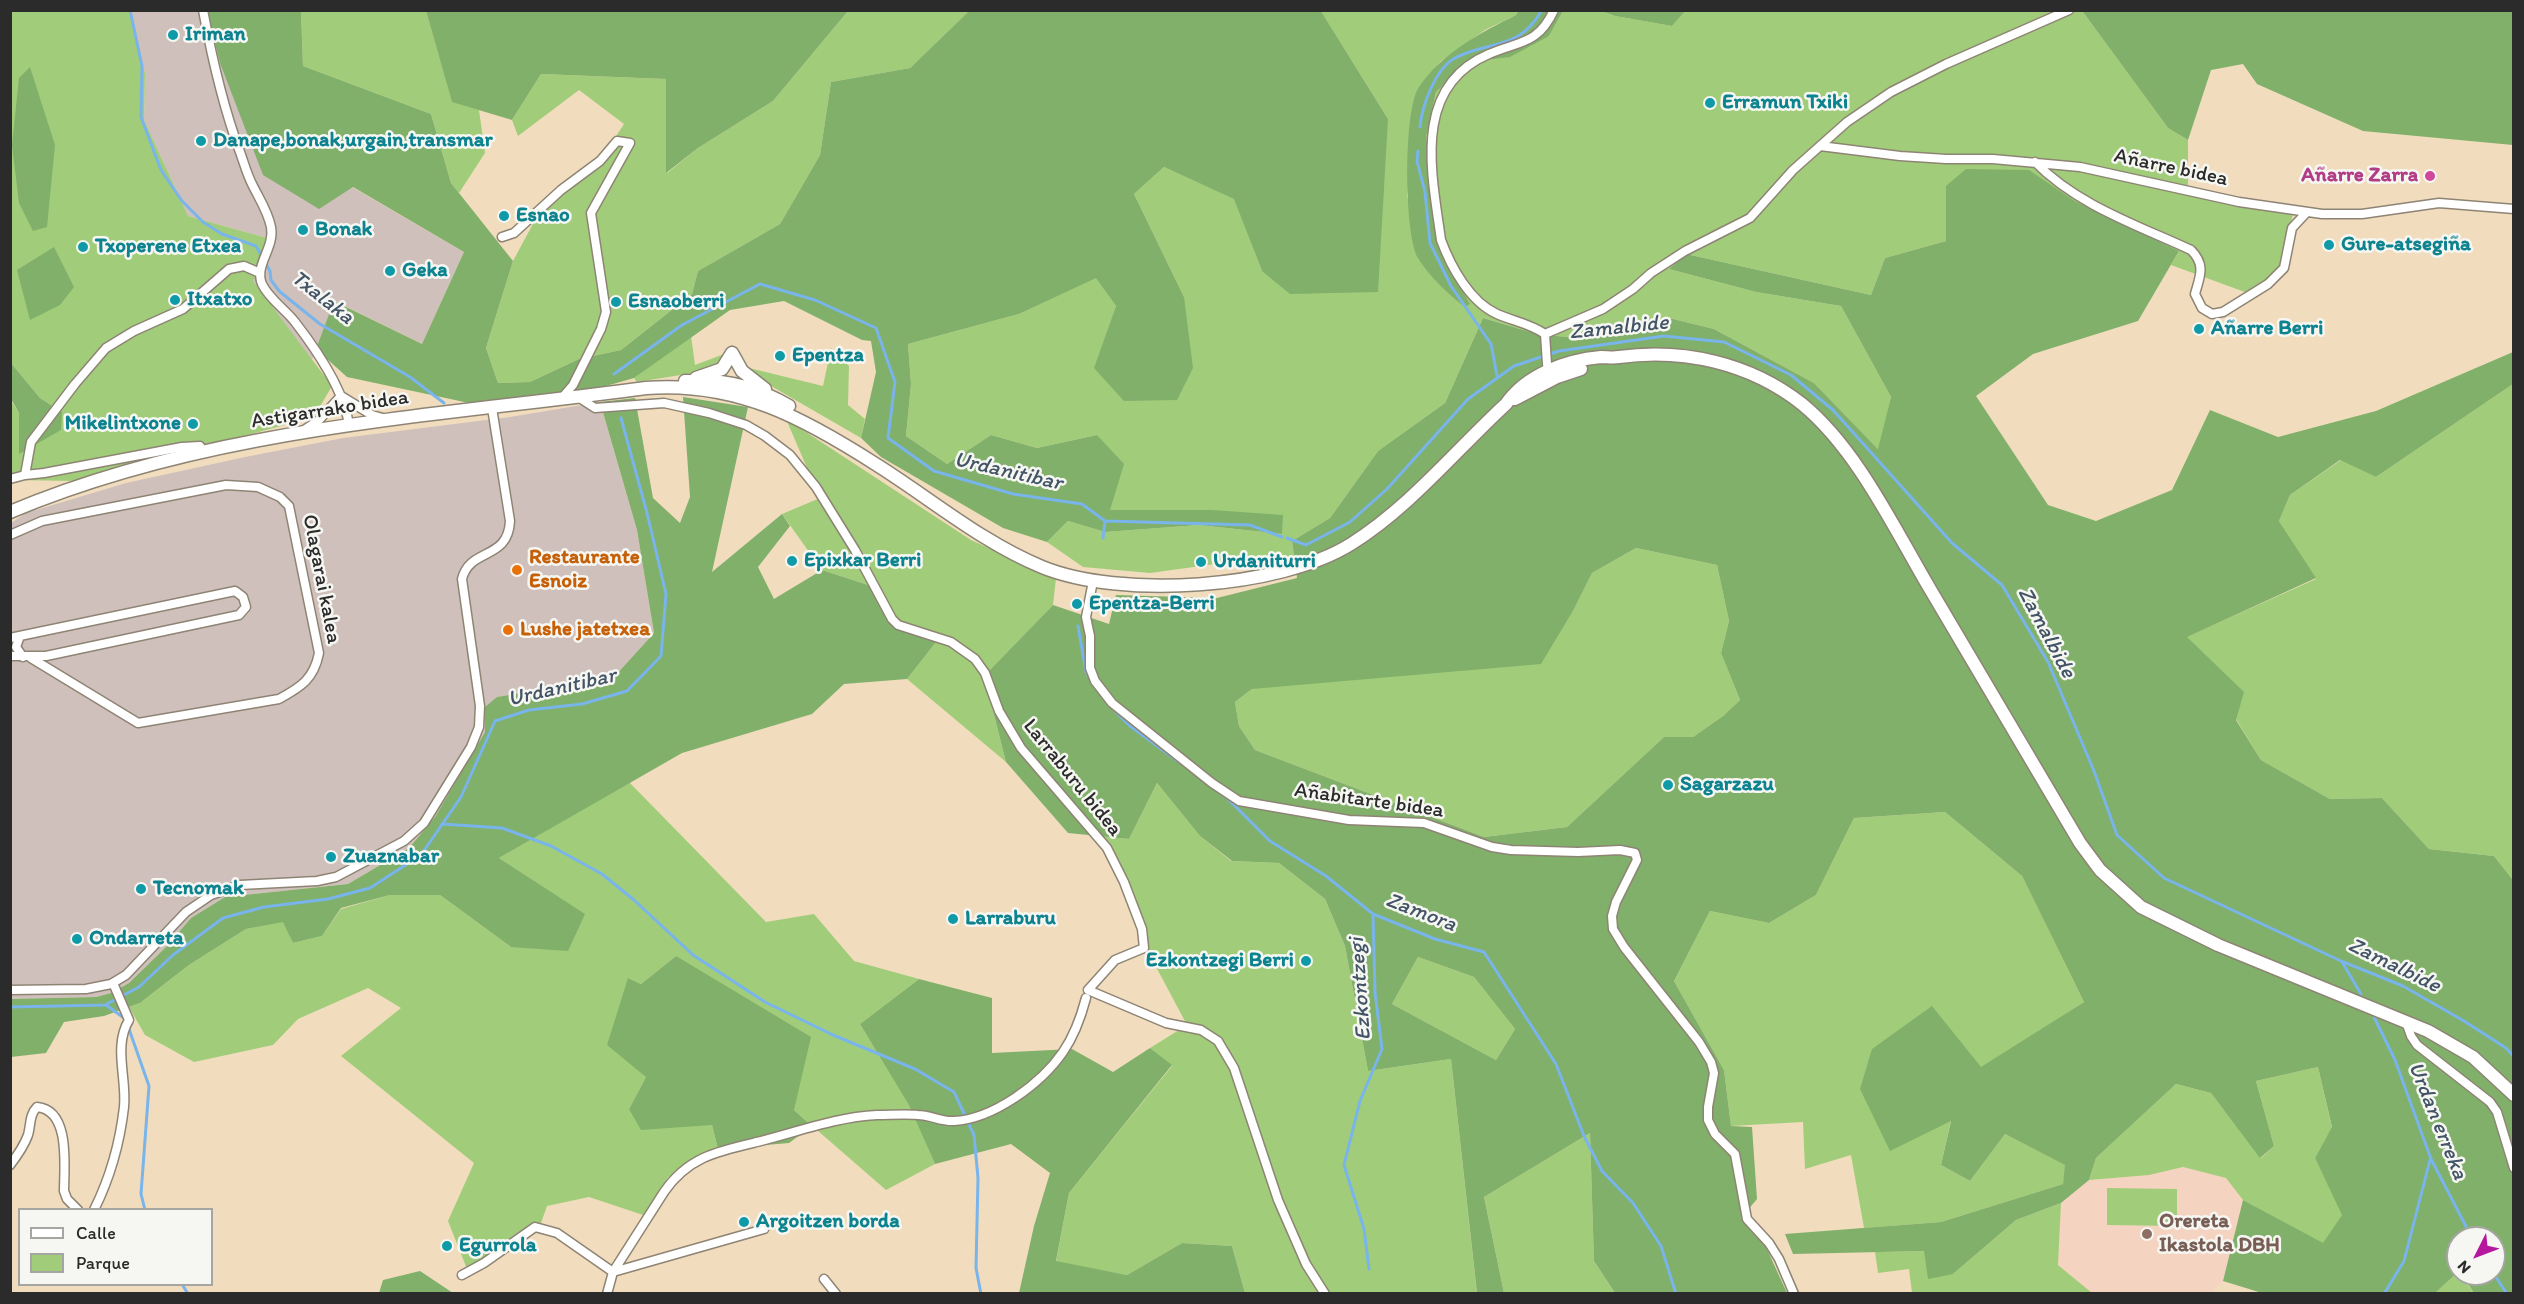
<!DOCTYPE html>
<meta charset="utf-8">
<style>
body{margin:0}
#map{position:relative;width:2524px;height:1304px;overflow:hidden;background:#f1ddbe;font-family:Itim,sans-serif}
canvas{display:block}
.frame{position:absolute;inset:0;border:12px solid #2b2b2b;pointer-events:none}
.legend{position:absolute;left:18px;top:1208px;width:195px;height:78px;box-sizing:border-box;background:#f6f6f2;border:2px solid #a5a5a2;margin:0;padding:8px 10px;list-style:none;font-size:18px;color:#2b2b2b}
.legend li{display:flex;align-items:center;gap:12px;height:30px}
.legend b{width:30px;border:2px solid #a5a5a2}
.north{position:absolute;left:2446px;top:1226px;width:60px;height:60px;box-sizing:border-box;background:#f6f6f2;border:2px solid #a5a5a2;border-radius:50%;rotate:228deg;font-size:16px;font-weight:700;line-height:24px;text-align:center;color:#2b2b2b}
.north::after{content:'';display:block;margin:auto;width:21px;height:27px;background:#b5179e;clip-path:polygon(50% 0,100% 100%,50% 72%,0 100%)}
</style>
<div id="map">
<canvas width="2524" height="1304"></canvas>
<div class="frame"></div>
<ul class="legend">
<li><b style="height:8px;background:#fff"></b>Calle</li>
<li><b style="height:16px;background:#a1cd7a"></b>Parque</li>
</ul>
<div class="north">N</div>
</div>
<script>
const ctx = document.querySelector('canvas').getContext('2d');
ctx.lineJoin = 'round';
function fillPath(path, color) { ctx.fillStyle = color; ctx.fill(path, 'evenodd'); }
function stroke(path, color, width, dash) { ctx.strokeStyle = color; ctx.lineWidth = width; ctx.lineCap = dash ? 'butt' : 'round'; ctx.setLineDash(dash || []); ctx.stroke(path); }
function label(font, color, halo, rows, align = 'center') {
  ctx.font = font + ' Itim,sans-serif'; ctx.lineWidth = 5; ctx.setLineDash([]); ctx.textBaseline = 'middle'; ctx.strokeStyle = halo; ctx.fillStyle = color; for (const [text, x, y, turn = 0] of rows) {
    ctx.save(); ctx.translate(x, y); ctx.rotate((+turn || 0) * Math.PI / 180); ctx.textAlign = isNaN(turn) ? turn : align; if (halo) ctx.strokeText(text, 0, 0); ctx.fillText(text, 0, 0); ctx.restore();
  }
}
fillPath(new Path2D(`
 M2183,1167L2226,1178L2243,1200L2223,1281L2210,1293H2092L2058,1265L2061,1203L2089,1180L2149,1175Z`), '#f4d3c0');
fillPath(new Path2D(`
 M131,11H207L220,63L352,187L464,252L422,344L335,301L312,360L252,281L274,240L188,216L144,120L145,74Z
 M600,402L637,530L654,633L614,677L497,697L485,708V732L435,817L409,848L348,884L225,897L191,918L166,947L129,983L111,993L96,997L11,999V523L26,513L126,483L245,457L343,438L510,417Z`), '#d0c0bc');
fillPath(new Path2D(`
 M1685,10L2085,11L2083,12L2168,128L2188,140V187L2294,208L2283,265L2253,295L2171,265L2179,251L2075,201L2028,170L1946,186V241L1885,258L1871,295L1686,254L1669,269L1756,292L1841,306L1891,397L1879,450L1814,383L1714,329L1669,318L1587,339L1537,334L1483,318L1445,403L1378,451L1330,518L1292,541L1294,557L1230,562L1150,573L1083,567L1047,542L1068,521L1105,532L1199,525L1282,534L1212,510H1109L1097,435L1037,448L991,435L947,464L906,436L911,384L908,344L1019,314L1096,277L1116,306L1095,368L1184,297L1134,194L1164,167L1235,199L1262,271L1388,119L1321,11H1518L1516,15L1485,30L1441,61L1417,90L1407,197L1470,304L1443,255L1426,137L1436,92L1469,62L1549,36L1563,11H1601L1615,16L1672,26Z
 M11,11H131L145,74L144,120L188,216L274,240L253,281L332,386L314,417L78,481L11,480L10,399L19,413L62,412L40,398L11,363Z
 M301,11H426L452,101L479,110L485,153L459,193L451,183L431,114L303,66Z
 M848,11H969L910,68L831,82L820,155L780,224L698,271L692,294L621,350L579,359L530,382L498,383L486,348L513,261L542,207L607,150L624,124L579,90L518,136L512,120L541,74L666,79L667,173L698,148L773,101Z
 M691,336L695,365L724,354L720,364L706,371L637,382L634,378Z
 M831,348L849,366L848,405L865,419L861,438L759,379L745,367L823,386Z
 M2513,384V880L2494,856L2429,849L2382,798L2330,799L2261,760L2186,637L2316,579L2279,521L2290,495L2341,460L2376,477Z
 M786,419L971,540L1056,578L1053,605L984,676L1006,762L907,679L940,637L895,621L871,586L822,570L782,514L820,498Z
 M1636,548L1717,565L1729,621L1721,653L1740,700L1723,716L1693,737H1664L1567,827L1484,837L1255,750L1239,726L1235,702L1252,689L1574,609L1592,573Z
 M629,782L766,922L814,914L854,961L919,979L860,1024L910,1105L935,1164L886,1190L794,1110L676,956L641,984L628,978L646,1077L629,1109L712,1125L718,1149L668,1177L646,1216L589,1197L547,1206L541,1223L469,1274L448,1221L474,1163L341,1056L401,1008L368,988L298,1019L273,1045L194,1062L145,1035L129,1007L140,1003L189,965L246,929L284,921L293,943L322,936L341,909L390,895H440L511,947L584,914L499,858Z
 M1157,783L1200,836L1231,861L1279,863L1325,899L1345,946L1368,1071L1451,1059L1477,1294L1245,1293L1232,1246L1182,1243L1127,1275L1056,1262L1069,1193L1172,1066L1150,1048L1187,1025L1146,948L1102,836L1129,839Z
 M1945,812L2022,876L2084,1002L1981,1068L1932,1007L1951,1120L1941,1165L1970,1181L2005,1134L2066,1165L2063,1184L1941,1222L1864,1228L1851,1155L1805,1169L1803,1122L1731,1126L1724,1070L1674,981L1710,911L1769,923L1816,895L1854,818Z
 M1418,957L1474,977L1515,1029L1496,1060L1392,1004Z
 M2318,1067L2332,1128L2315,1158L2343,1214L2323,1244L2243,1200L2226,1178L2183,1167L2149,1175L2089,1180L2096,1158L2176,1084L2211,1093L2261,1158L2274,1146L2256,1081Z
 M1590,1133L1594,1261L1615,1293H1504L1484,1197Z
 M2107,1188L2177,1189V1226L2107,1225Z
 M2061,1203L2058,1265L2092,1293H1912L1909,1269L1878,1273L1875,1252L1925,1251L1953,1274L2016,1220Z
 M2458,1272L2474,1293H2435Z`), '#a1cd7a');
fillPath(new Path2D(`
 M2086,10L2513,11V145L2363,131L2257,84L2243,64L2211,70L2188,140L2168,128L2083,12Z
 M207,11H301L303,66L431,114L451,183L513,261L486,348L498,383L530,382L579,359L621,350L692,294L698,271L780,224L820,155L831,82L910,68L969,11H1321L1388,119L1378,292L1290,294L1262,271L1234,199L1164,167L1134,194L1184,297L1193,368L1177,400L1124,401L1094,368L1116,306L1096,278L1019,314L908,344L911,384L906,436L947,464L991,435L1037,448L1097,435L1124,464L1110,510H1212L1283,515L1282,534L1199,525L1105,532L1068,521L1047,542L1003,528L881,457L861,438L876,372L871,341L862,340L784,301L730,310L634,378L592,390L469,403L347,377L316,349L334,301L422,344L464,252L353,187L319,209L263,175L220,63Z
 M426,11V10L848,11L773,101L698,148L666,173V79L541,74L512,120L452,102Z
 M1518,11H1563L1549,36L1510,57L1469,62L1436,92L1426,137L1443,255L1470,304L1465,307C1448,294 1429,276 1418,258C1404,235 1403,109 1419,87C1442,53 1480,33 1516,15Z
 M1601,11H1685L1672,26L1615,16Z
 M30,67L55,145L47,227L33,231L19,203L12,145L19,78Z
 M1966,169L2029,170L2075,201L2179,251L2138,321L2033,354L1976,396L2048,505L2096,521L2172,490L2210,410L2278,437L2376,411L2513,352V384L2376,477L2340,460L2290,495L2279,521L2316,578L2187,637L2244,692L2236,720L2261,760L2330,799L2382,798L2429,849L2494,856L2513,880V1293H2474L2461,1274H2494V1238H2458V1272L2435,1293H2262L2223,1281L2243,1200L2323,1243L2342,1215L2315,1158L2332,1127L2318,1067L2256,1081L2274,1146L2260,1158L2211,1093L2176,1084L2096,1158L2089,1180L2061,1203L2016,1220L1953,1274L1928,1279L1924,1251L1793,1254L1785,1234L1941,1222L2063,1184L2065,1165L2005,1134L1970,1181L1941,1165L1951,1121L1890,1151L1860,1089L1872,1049L1932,1006L1981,1067L2084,1002L2022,876L1945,812L1854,818L1816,895L1769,923L1710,911L1674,981L1724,1070L1731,1126L1752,1127L1757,1199L1741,1218L1766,1247L1787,1293H1615L1594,1261L1590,1133L1484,1197L1504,1293H1477L1451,1059L1368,1071L1345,946L1325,899L1279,863L1232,861L1200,836L1157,783L1129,839L1068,833L1006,762L984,676L1053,605L1109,624L1116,595L1217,598L1297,578L1292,541L1330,518L1378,451L1445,403L1483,318L1537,334L1587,339L1669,318L1714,329L1814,383L1878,449L1891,397L1841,306L1756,292L1669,269L1686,254L1871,295L1885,258L1946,241V186ZM1636,548L1717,565L1729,621L1721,653L1740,700L1723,716L1693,737H1664L1567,827L1484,837L1255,750L1239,726L1235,702L1252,689L1541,664L1574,609L1592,573ZM1418,957L1474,977L1515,1029L1496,1060L1392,1004Z
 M54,247L74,287L60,305L30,320L17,270Z
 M11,363L40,398L62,412L61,430L19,454V413L11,399Z
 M683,397L748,407L712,572L782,514L790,526L758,567L774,599L822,570L871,586L896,621L940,637L907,679L844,684L812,714L682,753L499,858L585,914L568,951L511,947L440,895H390L341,908L322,936L293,943L283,922L246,929L189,965L140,1003L104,1016L64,1022L46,1053L11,1057L10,999L96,997L111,993L129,983L166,947L191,918L225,897L348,884L409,848L435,817L485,732V707L497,697L614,677L654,633L637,530L600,402L635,398L653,498L680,523L690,497Z
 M676,956L811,1037L794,1110L812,1126L789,1143L718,1149L712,1125L641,1130L629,1109L646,1077L607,1045L628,978L641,984Z
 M919,979L992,998V1053L1072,1049L1113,1072L1150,1048L1172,1065L1069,1193L1056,1261L1127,1275L1182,1243L1232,1246L1245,1293H1019L1034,1226L1050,1173L1011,1144L935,1164L909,1105L860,1024Z
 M420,1271L453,1293H379L383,1280Z`), '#80b06a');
stroke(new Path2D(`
 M130,10L142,66L141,117L161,170L182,201L203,222L222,234L256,246L270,271L271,280L279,291L320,324L410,377L444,403
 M1420,127C1422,106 1435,69 1455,58C1490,40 1519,51 1542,10
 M1418,151L1417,161L1425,192L1430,243L1451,286L1491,344L1497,376
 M614,374L682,325L760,284L815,300L876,328L895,382L888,438L934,471L1013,494L1082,504L1105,521L1250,525L1282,537
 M1103,538L1105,521
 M1287,538L1306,545L1350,522L1387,489L1468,399L1514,366L1559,351L1664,336L1724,342L1791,375L1833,410L1952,543L2002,585L2048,662L2094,771L2117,835L2164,878L2341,961L2403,986L2464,1021L2506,1048L2514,1057
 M1078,626L1086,672L1090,678
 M1114,710L1130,726L1179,762
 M1225,796L1270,841L1326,876L1373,914L1435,939L1484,952L1556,1064L1584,1136L1602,1171L1633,1203L1661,1246L1676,1294
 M442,824L502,828L551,846L602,874L634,900L693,955L765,1002L833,1035L915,1069L954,1092L974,1135L978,1178L976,1268L981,1294
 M2342,962L2361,994
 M106,1005L124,1018
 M10,1007L105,1005L139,987L173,955L223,918L264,907L328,899L370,888L421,855L461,797L495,721L529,710L582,704L627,691L661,656L666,594L647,513L621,418
 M2374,1017L2395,1060L2431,1159L2472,1238
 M129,1029L149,1086L141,1194L145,1210
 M1369,1269L1364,1229L1344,1165L1360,1101L1382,1049L1375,992L1373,915
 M2494,1274L2507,1294
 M182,1284L188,1294
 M2384,1294L2404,1261L2430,1160`), '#79b4eb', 3);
const minor = new Path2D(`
 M203,10C212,58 223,107 240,152C244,163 247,175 253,186C260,200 268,212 271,227C275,248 254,265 262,284C269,299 285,309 295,322C316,349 345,392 349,426
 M1820,146L1900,156L1946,159H1993L2080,167L2239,202L2322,214H2362L2439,203L2514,209
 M2035,162C2077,205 2137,225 2191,250C2206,265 2200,276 2195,294L2202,308L2212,314L2223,312L2268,284L2284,268L2292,228L2307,212
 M502,237L514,233L561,190L600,161L617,141L630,143L591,213L606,312L601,329L573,385L561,399
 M1545,334L1603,309L1633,289L1651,273L1685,251L1750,218L1793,170L1847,122L1891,92L1946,64L2069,10
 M1547,364L1545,334C1531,324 1513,321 1497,314C1470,302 1451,267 1441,240C1432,174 1411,87 1489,54C1519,41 1538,45 1554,10
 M341,396L372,415L386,419
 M578,397L595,408L664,403L709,413L746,425L765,436L790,455L816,487L855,550L892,619L898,625L951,642L975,659L985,673L999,711L1021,748L1107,848L1124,882L1142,929L1144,948L1115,960L1088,990L1166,1023L1201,1030L1218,1041L1234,1068L1278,1200L1306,1264L1325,1294
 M304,430L319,420L341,396
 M25,475L44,473L182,447L200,446L203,452
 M10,479L25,475L31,442L75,384L106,348L134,331L183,309L229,269L244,266L260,273
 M10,535L42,521L226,485L258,487L280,497L289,506L319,653C314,679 301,687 279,699L138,723L31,658
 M1093,581L1086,617L1090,636V668L1095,681L1112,703L1212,783L1239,801L1349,820L1424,823L1492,847L1511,850L1578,852L1620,850L1635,853L1637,860L1616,902L1612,916L1613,929L1624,947L1699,1042L1711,1062L1714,1073L1708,1107V1120L1715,1134L1735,1154L1747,1219L1769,1243L1779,1259L1794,1294
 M20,636L16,647L23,657
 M10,638L235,591L243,597L246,607L239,615L46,656H10
 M10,990L86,989L111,984L126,975L186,912L211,895L240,885L317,881L336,877L404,841L424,823L471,747L479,727L480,706L462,579C470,547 508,561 510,521L492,408
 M2406,1022L2411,1036L2417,1045L2490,1102L2497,1112L2514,1168
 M10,1165C17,1156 24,1146 28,1135C31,1125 29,1115 37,1107C71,1110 64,1167 64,1191L67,1199L78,1210
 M94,1210C110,1178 120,1142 124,1107C127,1078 113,1046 129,1020L113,983
 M462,1275L484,1263L535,1227L557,1233L613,1272L764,1229
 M824,1279L836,1294
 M607,1294L613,1272L664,1192C688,1157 718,1151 757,1142C797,1132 836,1117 877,1115C890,1115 905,1114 918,1115C930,1115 942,1122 954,1121C993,1119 1041,1084 1063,1052C1074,1036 1081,1017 1086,998`);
const secondary = new Path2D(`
 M732,353L742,371L765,389
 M696,378L722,369L732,353
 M685,381C722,378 757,387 789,406
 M1515,399L1557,377L1581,369
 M10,512C211,427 433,417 646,388C736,381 804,418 877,465C931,499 983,543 1042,567C1120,599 1279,589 1351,544C1410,507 1455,451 1506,404C1526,375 1566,360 1601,357C1607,357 1613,358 1619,357C1683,348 1750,363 1802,404C1857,449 1894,528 1930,589C1980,674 2030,758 2080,843L2100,870L2141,907L2218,945L2428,1031L2473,1057L2514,1095`);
stroke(minor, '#8e8474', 11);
stroke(secondary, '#8e8474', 15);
stroke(minor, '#fff', 8);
stroke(secondary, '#fff', 12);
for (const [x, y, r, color] of [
 [173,35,6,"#0f9aa8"],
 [1710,103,6,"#0f9aa8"],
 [201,141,6,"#0f9aa8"],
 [2430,176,6,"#d1479c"],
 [504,216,6,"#0f9aa8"],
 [303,230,6,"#0f9aa8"],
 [2329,245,6,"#0f9aa8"],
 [83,247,6,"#0f9aa8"],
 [390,271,6,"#0f9aa8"],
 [175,300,6,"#0f9aa8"],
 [616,302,6,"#0f9aa8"],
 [2199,329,6,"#0f9aa8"],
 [780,356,6,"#0f9aa8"],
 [193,424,6,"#0f9aa8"],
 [792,561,6,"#0f9aa8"],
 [1201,562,6,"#0f9aa8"],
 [517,570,6,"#e8710a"],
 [1077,604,6,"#0f9aa8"],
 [508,630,6,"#e8710a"],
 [1668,785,6,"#0f9aa8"],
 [331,857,6,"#0f9aa8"],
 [141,889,6,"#0f9aa8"],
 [953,919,6,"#0f9aa8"],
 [77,939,6,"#0f9aa8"],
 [1306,961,6,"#0f9aa8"],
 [744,1222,6,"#0f9aa8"],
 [2147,1234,6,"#8d6e63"],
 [447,1246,6,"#0f9aa8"]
]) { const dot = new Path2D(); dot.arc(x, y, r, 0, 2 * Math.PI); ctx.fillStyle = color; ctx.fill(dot); stroke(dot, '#f6f6f2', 2); }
label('bold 21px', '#0d838f', '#f6f6f2', [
 ["Iriman",185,35],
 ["Erramun Txiki",1722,103],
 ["Danape,bonak,urgain,transmar",213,141],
 ["Esnao",516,216],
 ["Bonak",315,230],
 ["Gure-atsegiña",2341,245],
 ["Txoperene Etxea",95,247],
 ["Geka",402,271],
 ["Itxatxo",187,300],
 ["Esnaoberri",628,302],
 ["Añarre Berri",2211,329],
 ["Epentza",792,356],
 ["Mikelintxone",181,424,"right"],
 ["Epixkar Berri",804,561],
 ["Urdaniturri",1213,562],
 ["Epentza-Berri",1089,604],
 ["Sagarzazu",1680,785],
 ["Zuaznabar",343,857],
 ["Tecnomak",153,889],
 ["Larraburu",965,919],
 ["Ondarreta",89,939],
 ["Ezkontzegi Berri",1294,961,"right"],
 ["Argoitzen borda",756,1222],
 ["Egurrola",459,1246]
], 'left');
label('21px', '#2b2b2b', '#f6f6f2', [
 ["Añarre bidea",2171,168,12],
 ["Astigarrako bidea",330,410,-9],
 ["Olagarai kalea",321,579,79],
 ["Larraburu bidea",1072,778,51],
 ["Añabitarte bidea",1369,801,8]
]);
label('bold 21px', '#b23c85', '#f6f6f2', [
 ["Añarre Zarra",2418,176]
], 'right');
label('bold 21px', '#c56008', '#f6f6f2', [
 ["Restaurante",529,558],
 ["Esnoiz",529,582],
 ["Lushe jatetxea",520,630]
], 'left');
label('bold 21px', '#785e54', '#f6f6f2', [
 ["Orereta",2159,1222],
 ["Ikastola DBH",2159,1246]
], 'left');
label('italic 22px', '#425465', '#f6f6f2', [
 ["Txalaka",322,298,38],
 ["Zamalbide",1619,328,-6],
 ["Urdanitibar",1008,472,13],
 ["Zamalbide",2046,633,62],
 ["Urdanitibar",562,688,-13],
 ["Zamora",1421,913,21],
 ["Zamalbide",2394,966,26],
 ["Ezkontzegi",1361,989,-94],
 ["Urdan erreka",2437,1121,68]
]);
</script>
